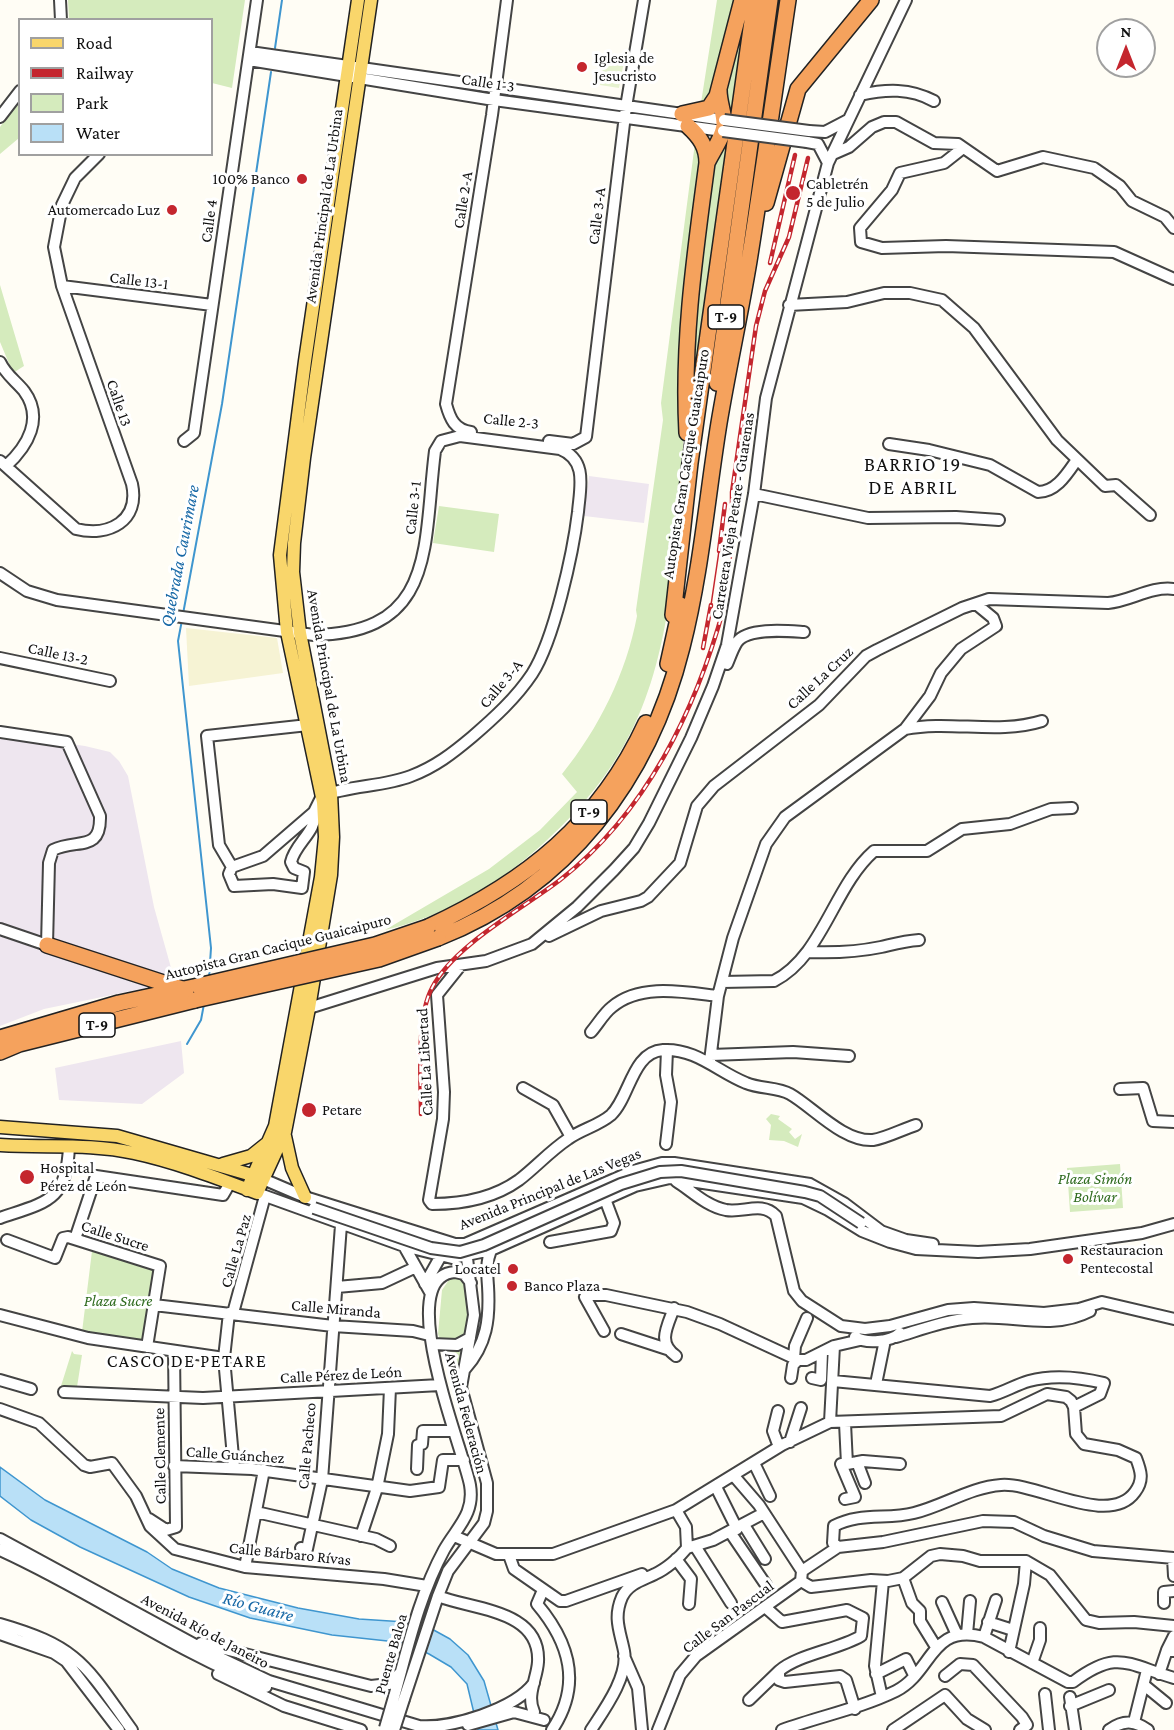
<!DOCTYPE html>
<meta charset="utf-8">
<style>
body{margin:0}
#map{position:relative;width:1174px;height:1730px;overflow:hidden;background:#fffdf5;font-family:"Crimson Pro",serif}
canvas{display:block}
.legend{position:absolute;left:18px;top:18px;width:195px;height:138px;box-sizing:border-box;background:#fff;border:2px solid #a0a0a0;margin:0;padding:8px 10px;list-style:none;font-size:18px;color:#111}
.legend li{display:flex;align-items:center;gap:12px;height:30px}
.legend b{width:30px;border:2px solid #a0a0a0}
.north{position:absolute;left:1096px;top:18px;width:60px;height:60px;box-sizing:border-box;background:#fff;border:2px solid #a0a0a0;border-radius:50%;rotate:0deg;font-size:16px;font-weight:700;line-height:24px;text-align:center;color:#111}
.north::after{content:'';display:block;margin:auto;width:21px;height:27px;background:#c4262e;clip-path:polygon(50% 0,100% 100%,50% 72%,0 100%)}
</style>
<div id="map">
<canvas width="1174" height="1730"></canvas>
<ul class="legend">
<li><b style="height:8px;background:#f9d66b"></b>Road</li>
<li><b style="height:8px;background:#c4262e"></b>Railway</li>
<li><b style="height:16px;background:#d5ebbd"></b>Park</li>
<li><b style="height:16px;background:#b9e0f7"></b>Water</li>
</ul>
<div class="north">N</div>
</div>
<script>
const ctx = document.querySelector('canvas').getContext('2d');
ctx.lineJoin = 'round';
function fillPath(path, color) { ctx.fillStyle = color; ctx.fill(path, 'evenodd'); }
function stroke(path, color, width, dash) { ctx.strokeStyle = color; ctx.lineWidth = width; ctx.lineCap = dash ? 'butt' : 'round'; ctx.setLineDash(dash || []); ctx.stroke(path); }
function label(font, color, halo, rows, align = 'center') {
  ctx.font = font + ' "Crimson Pro",serif'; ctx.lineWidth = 6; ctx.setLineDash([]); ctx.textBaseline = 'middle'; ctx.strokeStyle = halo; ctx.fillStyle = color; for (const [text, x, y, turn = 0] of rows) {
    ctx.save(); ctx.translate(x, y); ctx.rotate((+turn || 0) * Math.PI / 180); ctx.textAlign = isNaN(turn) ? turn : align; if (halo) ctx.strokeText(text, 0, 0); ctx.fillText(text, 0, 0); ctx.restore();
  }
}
fillPath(new Path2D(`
 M589,476L649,484L644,523L584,516Z
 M0,734L85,746L110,752L119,761L128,776L154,907L175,982L44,1009L0,1026Z
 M181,1041L184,1073L142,1104L59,1100L55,1068Z`), '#eee6ef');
fillPath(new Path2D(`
 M186,628L277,638L283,673L189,686Z`), '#f6f3d4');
fillPath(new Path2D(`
 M68,0H245L232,88L212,83V20L69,19Z
 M717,0H736L711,100L701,103Z
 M743,12L750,13L736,114L726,113L723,101Z
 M19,101V138L0,154V127Z
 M683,134L690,135L702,146C695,233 686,321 683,408C682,430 684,452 683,473C682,504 677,535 674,565C660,683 635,760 545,842C499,884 446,916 385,930L489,869L540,830L577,792L562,774C599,728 626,674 637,616L636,610L663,420L661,403L695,143Z
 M725,140H729L694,410L691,332L712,164Z
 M0,285L24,366L13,373L0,342Z
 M439,506L499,514L494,552L433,543Z
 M771,1114L780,1116L778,1119L792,1129L789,1132L795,1139L802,1134L798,1147L784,1141L769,1140L771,1125L766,1119Z
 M1120,1164L1123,1208L1070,1212L1067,1168Z
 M92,1251L155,1270L142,1344L82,1332Z
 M453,1274L465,1278L469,1310L456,1386L438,1334L442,1290Z
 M72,1351L74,1354L82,1355L77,1387L61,1386Z`), '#d5ebbd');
fillPath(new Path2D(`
 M606,52L625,56L619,88L600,85Z`), '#e6f2cf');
const water = new Path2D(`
 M0,1467L45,1500L147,1552L172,1569L219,1588L298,1608L359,1619L421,1623L450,1639L468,1655L484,1681L498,1730H478L467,1684L451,1667L429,1654L406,1643L332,1635L250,1618L189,1597L80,1547L31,1520L0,1496Z`);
fillPath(water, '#b9e0f7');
stroke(water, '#3f96cf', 1.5);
stroke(new Path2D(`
 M275,48L282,0
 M183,614L222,404L271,72
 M182,620L178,641L211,948L209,978
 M187,1044L201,1020L204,1004`), '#3f96cf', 2);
const minor = new Path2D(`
 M60,0L61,20
 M250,52L724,120
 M249,60L494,100L723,131
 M860,95C886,89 910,88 934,101
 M0,117L20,91
 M809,131L825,132L848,120
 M807,142L818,144L828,163
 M963,148L944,163L900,173L892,190L860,228L861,242L882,248L946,246L1114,252L1174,279
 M833,154L849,147L872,127L884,122H896L934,143L958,144L997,171L1043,157L1094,168L1120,186L1132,201L1165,217L1174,228
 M62,286L212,305
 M789,305L847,302L884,293H910L942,300L974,328L1057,440L1105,486L1116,485L1150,515
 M0,362C6,375 16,381 24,391C44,418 28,446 6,466
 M471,432C455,430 450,419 446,404L492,115L507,0
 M184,441L194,433L257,0
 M549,441L573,444L586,437L626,107L644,0
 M889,444L929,450L990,465L1038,492C1056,492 1067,474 1076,461
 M0,461L76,529C109,537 140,521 132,484L62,286L54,247L62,205L75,178L99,154
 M754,494L868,518L956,517L999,520
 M0,573L27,591L57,600L314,635C437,633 423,545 435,451L441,441L460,436L560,449C588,460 580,488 578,512C573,553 554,640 532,674C516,698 494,718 472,737C453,753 435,767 411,776C383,787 350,785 322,796L314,812L263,856L232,867L229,874L234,886L273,884L302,888L304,872L294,868L291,862C295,843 318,831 314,812
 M0,658L110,681
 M727,664C730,657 733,648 737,642C748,627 788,631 804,632
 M905,729L930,696L941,673L961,649L996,626L993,618L976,604
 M0,732L67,742L100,816C101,853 77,838 53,850L49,863L47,945L0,929
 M232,867L219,845L207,736L308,725
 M549,936L601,911L641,901L648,897L680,863L697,806L714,786L819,705L866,656L877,650L962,608L989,599L1108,603C1131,601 1150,586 1174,589
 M808,952C832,953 857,952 881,947C894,944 904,941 919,940
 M461,965L437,995L444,1092L443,1119L429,1200L432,1204C462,1204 494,1198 519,1180C536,1167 550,1151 568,1139C582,1129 598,1126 611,1115C630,1097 632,1052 663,1050C696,1048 718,1072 746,1083C760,1089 778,1087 790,1094C813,1107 843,1142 873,1140C886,1138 903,1129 916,1125
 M722,982L774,981C823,956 833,887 874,851H927L962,829L1010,824L1051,809L1072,808
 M309,1008L437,968L486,961L532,944L577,907L614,870L634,848L649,823L691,738L713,686L727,645L754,494L766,398L828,163L906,0
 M591,1032C598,1024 604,1013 612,1007C640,983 684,992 718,996
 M711,1055L793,1052L849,1056
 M710,1061L718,996L733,938L766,844L785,817L905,729C951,720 997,735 1042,721
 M523,1088L553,1105L571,1137
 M1120,1089L1143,1088L1153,1121L1174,1122
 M666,1144L671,1102L666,1075L667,1050
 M263,1179L305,1197L455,1244H465L633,1171L662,1163H674L810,1184L844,1203L881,1231
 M676,1181C692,1191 706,1206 726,1210C744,1213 762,1201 776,1216L794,1291L802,1301L841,1326L865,1329L890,1326L948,1310L974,1308L1044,1313L1079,1309L1102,1302L1174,1319
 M257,1193L404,1246L452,1258L491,1250L635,1186L670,1178L803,1198L828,1210L862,1231L890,1242L916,1249L978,1252L1030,1249L1142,1233L1174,1224
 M0,1218C47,1202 67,1201 69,1146
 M875,1229L906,1240L933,1244
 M75,1239L96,1176L223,1195L230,1183
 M7,1240L55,1258L63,1238L68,1237L160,1266L147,1347
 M550,1242L611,1231L614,1223L605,1199
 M404,1246L430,1292
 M425,1284L443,1252
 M337,1287L382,1283L414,1268
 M154,1305L333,1326L413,1331L429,1335
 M674,1308C667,1327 657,1343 676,1356
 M229,1313L224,1358L234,1468
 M233,1313L265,1196
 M0,1315L88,1338L224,1358
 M604,1331L585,1297L587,1295H606L687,1312L720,1324L798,1360H806L834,1346L860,1340
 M621,1334L667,1349
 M855,1337C866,1344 891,1342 900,1333
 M896,1337C920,1330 946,1320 972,1318C1014,1314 1051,1331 1090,1311
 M433,1344L457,1345L470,1338
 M794,1358L795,1346L807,1318
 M465,1369C487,1344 490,1319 488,1286C487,1273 486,1262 491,1250
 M791,1378L793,1365L798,1360
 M812,1378L821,1380L822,1352
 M0,1380L31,1389
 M833,1381L990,1396C1005,1392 1015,1385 1029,1381C1054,1374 1079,1377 1104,1383L1100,1394L1074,1407
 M876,1384L885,1340
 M64,1392L203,1398L440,1385
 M0,1409L39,1423L84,1465L90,1467L112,1463L136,1496L150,1526L175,1549L245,1567L384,1579L427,1586
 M778,1411L773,1431L779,1447
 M830,1422L834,1346
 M845,1423L847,1464L863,1461L900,1464
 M790,1442L801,1408
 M857,1462L865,1483
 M754,1463L770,1496
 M174,1466L252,1469L410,1491L439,1487L443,1460H464
 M417,1469L418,1445L422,1444L423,1431H453
 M734,1476L759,1505L802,1571
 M716,1487L737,1529
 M845,1499L855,1497L841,1464H847
 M256,1512L376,1539L390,1546
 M149,1519L166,1530L176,1527L174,1351
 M744,1525L765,1559
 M730,1532L766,1585
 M361,1536L377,1488L388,1434L390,1388
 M454,1536L496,1554H553L676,1510L782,1445L830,1422L1001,1416L1047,1394L1066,1397L1071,1401L1074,1407L1076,1434L1084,1444L1118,1450L1136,1458C1141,1471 1144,1480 1135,1492C1109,1528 1037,1482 1001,1485C971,1487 943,1506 914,1513C887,1520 860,1512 834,1526L833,1543L838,1547
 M0,1539L210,1653L269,1681L419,1726C451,1729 515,1709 534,1683
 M695,1546L731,1603
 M301,1548L307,1549L322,1480L341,1225
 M687,1548L713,1540L764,1513
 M0,1550C91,1591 172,1650 266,1687
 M509,1555L514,1569L560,1601H566L642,1574
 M1173,1558L1174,1576
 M676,1559L691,1579L689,1604
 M245,1567L264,1470
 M903,1578L912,1603L920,1611V1621L936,1647
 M801,1581L811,1587L871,1580L888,1581L903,1578L931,1556L940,1554L963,1556L980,1561H1026L1050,1575L1086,1620L1099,1623L1134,1622L1174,1626
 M543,1590L537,1604C570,1643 582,1685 552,1730
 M438,1596C472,1610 541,1609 538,1662C537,1679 526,1695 534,1712
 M942,1602L957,1635
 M1164,1603V1592L1174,1591
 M765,1607L782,1622L847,1610L863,1618L861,1636C837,1650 799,1654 779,1671V1680L785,1682L840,1676L846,1680L855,1709
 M988,1622L1013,1630
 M0,1624C80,1647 86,1666 132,1730
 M0,1634L54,1653L66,1661L119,1730
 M967,1634L970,1601
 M984,1637L996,1600
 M201,1643L371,1686L389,1684L400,1673
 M1167,1650L1174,1636
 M1009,1652L1024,1584L1026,1561
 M624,1656L638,1688L642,1730
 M1032,1663L1040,1640V1628
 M218,1674L284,1706L361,1730
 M876,1674L906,1659L914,1675
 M1159,1674L1167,1650L1174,1651
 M945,1676L960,1664L973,1665L1022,1717L1027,1725L1020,1730
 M1144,1685L1166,1703
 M1045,1694L1049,1730
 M394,1697C408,1647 419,1596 444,1550C457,1527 475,1514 470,1485C464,1451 391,1276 455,1272L464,1274L471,1283
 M882,1697L875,1666L883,1581
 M1070,1697L1075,1730
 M404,1699L438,1596L448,1571L484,1523L487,1511V1483L461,1387L474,1315L466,1250
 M749,1700L779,1671
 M1070,1706L1109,1690
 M1134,1722L1147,1670
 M468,1725L514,1712L544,1720
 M591,1730C604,1710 629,1676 624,1651C620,1631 613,1618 622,1597C629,1583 643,1580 655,1574C666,1569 679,1558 687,1548L686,1527L676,1510
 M658,1730L680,1675L696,1656L801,1581L802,1571L838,1547L883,1542L983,1521L1014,1522L1044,1536L1093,1551L1174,1558
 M782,1730C820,1716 859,1709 896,1691C933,1672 930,1623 984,1637L1068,1682H1073C1117,1649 1126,1664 1174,1678
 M893,1730L945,1695L967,1719L985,1730
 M1109,1730C1123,1720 1134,1720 1148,1730`);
const major = new Path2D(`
 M0,1127L117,1136L259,1177
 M285,1136L292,1168L305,1197
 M0,1145C45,1148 90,1143 134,1153C176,1162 217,1178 257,1193L285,1132L309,1008L331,875L333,837L331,793L300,633L293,572L294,543L304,458L371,0
 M223,1164L251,1156L266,1144
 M247,1190L275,1126L321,877L325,837L323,802L287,632L280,555L305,361L358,0`);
const highway = new Path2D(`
 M682,114L709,108L717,96L742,0
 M707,163C712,152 724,136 724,124C724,113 719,102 719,90
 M766,203L798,89L871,0
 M717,383L770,0
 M687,433C682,342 695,253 707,163C707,147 700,137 688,126
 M673,615L690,463L755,0
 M668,664L681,605
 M428,927C526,882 600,823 646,723
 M438,938C567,887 649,780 682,647C701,573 707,497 719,423C728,369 740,315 749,261C763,174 775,87 788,0
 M47,945L182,989
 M0,1038L119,1003L198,986
 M0,1052L19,1044L195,1000`);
stroke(minor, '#444', 14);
stroke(major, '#222', 15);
stroke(highway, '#222', 18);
stroke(minor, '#fff', 10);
stroke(major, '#f9d66b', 12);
stroke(highway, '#f5a25d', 15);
stroke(new Path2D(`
 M711,605L719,551
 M724,607L732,553`), '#c4262e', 1.5);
const rail = new Path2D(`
 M770,263L795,155
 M719,551L725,504
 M732,553V492L756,326L765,291L789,237L808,158
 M703,648L711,605
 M421,1114C421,1080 416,1017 432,988C453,946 522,909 560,880C646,813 696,710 724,607`);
stroke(rail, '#c4262e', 4.5);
stroke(rail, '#fff', 2, [7]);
const minorBridge = new Path2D(`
 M724,120L809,131
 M723,131L807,142
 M314,1208L431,1248L460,1252L484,1245L621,1184L660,1172L681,1171L805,1192L820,1196L861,1223
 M385,1728L394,1697
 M394,1730L404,1699`);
const highwayBridge = new Path2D(`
 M198,986L375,945L428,927
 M195,1000L379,959L438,938`);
stroke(minorBridge, '#444', 14, []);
stroke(highwayBridge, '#222', 18, []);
stroke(minorBridge, '#fff', 10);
stroke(highwayBridge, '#f5a25d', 15);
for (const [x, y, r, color] of [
 [582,67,6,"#c4262e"],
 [302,179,6,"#c4262e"],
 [793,193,8,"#c4262e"],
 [172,210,6,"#c4262e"],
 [309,1110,8,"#c4262e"],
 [27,1177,8,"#c4262e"],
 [1068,1259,6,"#c4262e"],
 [513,1269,6,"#c4262e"],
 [512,1286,6,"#c4262e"]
]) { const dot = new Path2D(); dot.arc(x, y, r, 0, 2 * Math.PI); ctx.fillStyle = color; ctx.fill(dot); stroke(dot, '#fff', 2); }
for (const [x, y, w] of [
 [726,317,36],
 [589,812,36],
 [97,1025,36]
]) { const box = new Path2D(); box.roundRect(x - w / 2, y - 12, w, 24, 4.5); ctx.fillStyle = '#fff'; ctx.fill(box); stroke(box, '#111', 1.5); }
label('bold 15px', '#111', null, [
 ["T-9",726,317],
 ["T-9",589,812],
 ["T-9",97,1025]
]);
label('16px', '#111', '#fff', [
 ["Iglesia de",594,58],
 ["Jesucristo",594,76],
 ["100% Banco",290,179,"right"],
 ["Cabletrén",806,184],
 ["5 de Julio",806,202],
 ["Automercado Luz",160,210,"right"],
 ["Petare",322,1110],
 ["Hospital",40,1168],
 ["Pérez de León",40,1186],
 ["Restauracion",1080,1250],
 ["Pentecostal",1080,1268],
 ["Locatel",501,1269,"right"],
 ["Banco Plaza",524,1286]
], 'left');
label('16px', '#111', '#fff', [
 ["Calle 1-3",488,83,9],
 ["Calle 2-A",463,200,-81],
 ["Avenida Principal de La Urbina",324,206,-82],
 ["Calle 3-A",597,216,-83],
 ["Calle 4",209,221,-82],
 ["Calle 13-1",139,281,7],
 ["Calle 13",119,403,71],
 ["Calle 2-3",511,421,6],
 ["Autopista Gran Cacique Guaicaipuro",686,464,-81],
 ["Calle 3-1",413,508,-84],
 ["Carretera Vieja Petare - Guarenas",733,516,-81],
 ["Calle 13-2",58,654,12],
 ["Calle La Cruz",820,678,-43],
 ["Calle 3-A",501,684,-50],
 ["Avenida Principal de La Urbina",329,686,80],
 ["Autopista Gran Cacique Guaicaipuro",278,947,-14],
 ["Calle La Libertad",425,1062,-93],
 ["Avenida Principal de Las Vegas",550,1189,-22],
 ["Calle Sucre",115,1236,18],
 ["Calle La Paz",236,1251,-74],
 ["Calle Miranda",336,1309,5],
 ["Calle Pérez de León",341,1375,-3],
 ["Avenida Federación",466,1413,75],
 ["Calle Pacheco",307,1446,-85],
 ["Calle Guánchez",235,1455,4],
 ["Calle Clemente",160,1456,-91],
 ["Calle Bárbaro Rívas",290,1554,6],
 ["Calle San Pascual",728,1617,-37],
 ["Avenida Río de Janeiro",205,1631,28],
 ["Puente Baloa",391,1654,-74]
]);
label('italic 16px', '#2f6b1f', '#fff', [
 ["Plaza Simón",1095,1179],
 ["Bolívar",1095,1197],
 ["Plaza Sucre",118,1301]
]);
label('italic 18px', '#1768a6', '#fff', [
 ["Quebrada Caurimare",180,556,-79],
 ["Río Guaire",258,1607,15]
]);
ctx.letterSpacing = '1.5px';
label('18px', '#111', '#fff', [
 ["CASCO DE PETARE",187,1361]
]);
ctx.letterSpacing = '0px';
ctx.letterSpacing = '1.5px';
label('20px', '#111', '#fff', [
 ["BARRIO 19",913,465],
 ["DE ABRIL",913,488]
]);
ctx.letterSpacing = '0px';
</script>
